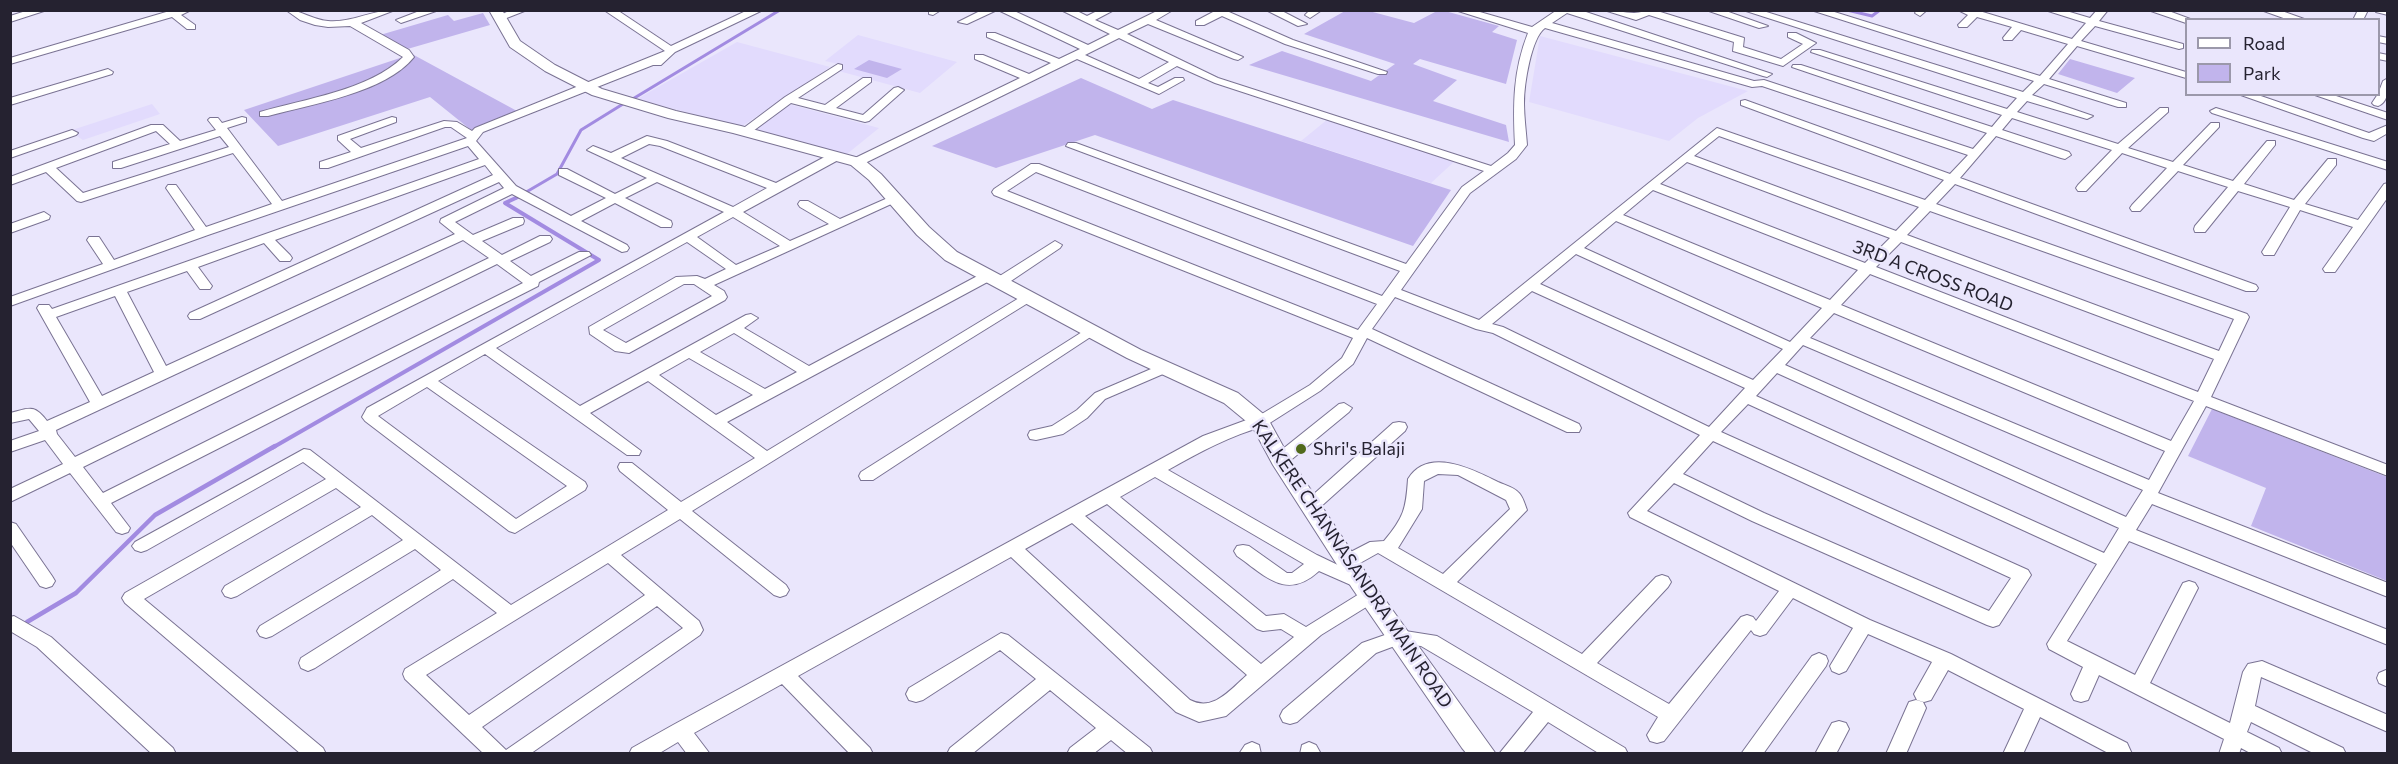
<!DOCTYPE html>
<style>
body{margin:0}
#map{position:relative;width:2398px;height:764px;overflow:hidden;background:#eae6fc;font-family:Commissioner,sans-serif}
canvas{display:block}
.frame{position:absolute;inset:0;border:12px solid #252230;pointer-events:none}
.legend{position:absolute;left:2185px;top:18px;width:195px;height:78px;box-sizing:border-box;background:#eae6fc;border:2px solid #9b98aa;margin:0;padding:8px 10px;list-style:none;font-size:18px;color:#252230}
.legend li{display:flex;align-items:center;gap:12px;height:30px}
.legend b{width:30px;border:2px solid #9b98aa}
</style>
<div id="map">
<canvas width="2398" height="764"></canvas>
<div class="frame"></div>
<ul class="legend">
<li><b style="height:8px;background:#fff"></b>Road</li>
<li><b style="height:16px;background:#c1b4ec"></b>Park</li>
</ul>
</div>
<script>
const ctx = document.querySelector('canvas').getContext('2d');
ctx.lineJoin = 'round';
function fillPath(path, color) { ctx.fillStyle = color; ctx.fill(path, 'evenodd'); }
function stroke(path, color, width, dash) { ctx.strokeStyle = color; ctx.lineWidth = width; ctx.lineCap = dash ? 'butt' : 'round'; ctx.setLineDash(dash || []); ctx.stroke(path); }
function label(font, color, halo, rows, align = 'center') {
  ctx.font = font + ' Commissioner,sans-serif'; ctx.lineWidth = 5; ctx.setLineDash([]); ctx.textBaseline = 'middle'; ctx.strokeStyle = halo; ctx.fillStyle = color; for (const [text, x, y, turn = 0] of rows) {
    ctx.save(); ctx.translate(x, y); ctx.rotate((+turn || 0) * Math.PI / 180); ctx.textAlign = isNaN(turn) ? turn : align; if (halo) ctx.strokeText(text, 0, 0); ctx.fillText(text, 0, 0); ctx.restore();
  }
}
fillPath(new Path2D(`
 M858,35L957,62L920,93L835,70L843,65L825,61Z
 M1540,36L1748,91L1698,118L1669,141L1529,102Z
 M737,42L830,67L741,127L637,99Z
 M152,104L160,114L83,140L69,131Z
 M788,104L879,128L847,154L748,131Z
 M1328,119L1457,159L1431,183L1301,141Z`), '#e2dbfd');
fillPath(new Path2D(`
 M1345,11H1369L1414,23L1437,11H1445L1499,26L1492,32L1517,40L1506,84L1420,59L1413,64L1457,80L1433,101L1506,125L1509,142L1249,65L1282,51L1371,81L1395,64L1304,34Z
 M483,13L490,25L404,50L380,35L448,15L454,21Z
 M412,54L517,111L471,130L430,97L278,146L244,110Z
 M2070,59L2135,78L2117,93L2058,74Z
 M869,60L902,69L887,78L854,69Z
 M1081,78L1152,109L1173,100L1451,190L1413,246L1095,135L996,168L932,146Z
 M2212,409L2387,477V581L2251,526L2266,488L2188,456Z`), '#c1b4ec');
stroke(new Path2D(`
 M1847,10L1872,16L1880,10
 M631,100L780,10
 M516,198L557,174L581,130L623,104`), '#a28be1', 3);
stroke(new Path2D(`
 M272,448L599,260L505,203L520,196`), '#a28be1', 4);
stroke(new Path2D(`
 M27,622L76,593L155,515L275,446`), '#a28be1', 4.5);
const minor = new Path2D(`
 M29,10H47L10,22V16Z
 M173,10H191L181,15L195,25V29H187L172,17L10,64V58Z
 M286,10C302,10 312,20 328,21C351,23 372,10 395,10L361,23L409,50L414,57C385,93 312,104 268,116H260V112C304,99 370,90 403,57L350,26L328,27L315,25L300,20Z
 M422,10H439L401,23L396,20Z
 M511,10H527L499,21L494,18Z
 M604,10H617L671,46L748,10H763L675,52L661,65H653L483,132L476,141L516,186L571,216L606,198L559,175V169H567L615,194L647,178L587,150L593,146L611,153L647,136L667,141L776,183L832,153H840V159L743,212L790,241L829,224L800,207L798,204L800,201H808L840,219L890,197H898L900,200L714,285L724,291L727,297L725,300L629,353L615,351L590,334L589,327L676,277L697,276L705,279L726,269L687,242L496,348L580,406L746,315L751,314L758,318L744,328L809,366L983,273H993L995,276L993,279L727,422L767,451L1024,295L1029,294L1036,298L692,511L786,585L789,590L786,595L780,597L774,595L680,519L621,555L699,621L703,630L700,635L530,754H484L405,679L403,674L405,669L497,613L453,579L315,668L308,671L301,668L299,663L301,658L441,570L415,549L272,636L266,638L260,636L257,631L260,626L403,540L372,515L237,596L231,598L225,596L222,591L225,586L361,507L336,488L144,599L323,748L326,754H301L125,603L122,598L125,593L326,479L303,462L147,550L141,552L135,550L132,546L135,542L304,449L310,450L511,605L668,510L620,471L618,467L620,463H632L681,502L755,458L648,381L590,413L641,451L639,455H627L485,354L438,381L585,482L587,486L585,490L515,533L509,531L365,421L362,417L367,408L724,212L657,182L625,198L671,221L672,224L671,227H661L615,203L581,221L627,245L629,248L627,251L622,252L512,194L455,222L473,235L513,218H523L524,221L523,224L482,241L502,255L540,236H550L552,239L550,242L510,261L531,276L579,252H589L591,255L539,282L538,286L111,503L130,528L128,532L122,534L116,532L70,473L10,502V489L63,464L45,440L10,452V441L39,431L29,419L10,423V413C30,408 34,404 47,421L90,402L37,308L39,305H49L52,309L479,159L468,146L208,235L10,306V297L103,264L87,240L89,237H99L114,260L195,230L166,188L168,185H176L206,227L272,204L233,153L81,202L77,201L46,172L10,185V177L151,125H163L180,141L216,130L208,120L210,118H218L222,123L242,117L246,118V122L227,128L282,201L467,138L451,127H445L328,168H320V162L351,152L338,140V136L392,117L396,118V122L350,139L361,148L444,121L457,122L472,131L475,128L665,51ZM156,131L170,144L113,162V168H121L220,136L229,147L83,193L56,168ZM649,144L660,146L767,188L733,207L621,158ZM485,165L493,175L190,313L188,316L190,319H200L499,182L504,188L441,219L440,222L455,234L166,366L127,292L187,271L200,289H210L212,286L198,267L264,243L280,261H290L292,258L290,255L275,240ZM733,217L780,246L736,265L697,237ZM463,240L489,258L75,457L57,434L56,430ZM497,264L523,283L103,493L83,467ZM684,284H694L712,296L626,343L603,330ZM115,296L154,372L102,396L56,317ZM734,333L797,372L765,389L700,352ZM689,358L753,395L716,415L659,375ZM427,387L567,486L516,519L378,416ZM608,563L645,595L469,715L426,675ZM657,606L683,628L506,750L482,727Z
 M929,10H941L933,15L929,14Z
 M982,10H997L967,24L958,22Z
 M998,10H1012L1088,45L1110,34L1061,10H1075L1087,16L1099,10H1114L1095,20L1118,30L1159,10H1173L1156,20L1243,57L1238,60L1234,59L1148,24L1127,34L1218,78L1491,166L1508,153L1515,145C1513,104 1513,71 1528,33L1455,10H1473L1532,27L1557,10H1580L1772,74L1767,77L1763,76L1567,13L1552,23L1754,81L1764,80L1973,149L1987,133L1792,67L1793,65H1801L1992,127L2002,115L1811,52L1812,50H1820L2007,109L2017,98L1743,10H1760L2023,92L2034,81L1811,10H1828L2040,76L2068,44L2021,30L2012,40H2004L2003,38L2012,27L1977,17L1967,27H1959L1958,25L1968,15L1958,10H1976L2072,39L2086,23L2045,10H2063L2090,18L2097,10H2108L2099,21L2183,44V48L2179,49L2095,26L2081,41L2186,72V78L2077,46L2049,79L2126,103V107H2118L2044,84L2032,95L2093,116L2087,119L2027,101L2017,112L2118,144L2160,108H2168V112L2128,148L2173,162L2211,123H2219V127L2183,165L2233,181L2267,141H2275V145L2244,184L2294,200L2328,159H2336V165L2305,204L2358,220L2384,184L2388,183V197L2335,272H2325L2323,269L2353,227L2300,210L2274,255H2264L2262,252L2290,207L2238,191L2205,232H2195L2194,229L2195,226L2228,187L2178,171L2140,211H2132L2130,208L2132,205L2167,168L2122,153L2086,191H2078L2076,188L2078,185L2112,150L2012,118L2002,130L2069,152L2071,155L2065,159L2061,158L1996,136L1960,178L2256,285L2258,288L2256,291H2246L1955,184L1936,204L2247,314L2249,317L2211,397L2388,465V476L2206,406L2158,493L2388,583V597L2152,504L2136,530L2388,630V645L2129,541L2067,641L2135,675L2183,583L2189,581L2195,583L2198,588L2150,683L2230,723L2243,672L2248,664L2262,661L2388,715V732L2261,677L2255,706L2343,748L2346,754H2315L2251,722L2247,732L2279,748L2282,754H2252L2241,748L2239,754H2219L2224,739L2099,675L2088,700L2081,702L2074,700L2071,694L2083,667L2049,649L2047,644L2097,564L1748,404L1721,432L2028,570L2031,575L1999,625L1993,627L1987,625L1752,521L1674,483L1647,511L1870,620L1951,654L2127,743L2132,754H2110L2040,717L2023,754H2003L2024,709L1948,670L1931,700L1924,702L1917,700L1914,694L1932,662L1868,634L1846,671L1839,674L1832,671L1830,666L1853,628L1793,598L1766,634L1760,636L1754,634L1751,630L1664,741L1657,743L1650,741L1647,735L1658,717L1378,553L1353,567L1346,568L1366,577L1369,582L1366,587L1360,589L1319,571C1286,601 1266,576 1237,556L1234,551L1237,546L1243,545L1249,546L1287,573H1292L1304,564L1155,477L1120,497L1266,616L1284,614L1306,627L1364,591L1370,589L1376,591L1379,596L1376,601L1321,635L1226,716L1199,722L1176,712L1011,557L798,676L870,748L873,754H850L782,684L694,733L710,754H687L678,742L658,754H629L632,748L673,725L1203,436L1260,415L1310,385L1342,358L1353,338L994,195L992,192L994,189L1031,164H1039L1382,296L1400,271L1066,146L1068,143H1076L1406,264L1462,187L1484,171L1215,83L1177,66L1148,83L1158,87L1175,78H1183L1184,80L1159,94L1077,59L861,165H853V159L1020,78L975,59V55H983L1029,74L1051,63L987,37V33H995L1059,59L1080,49ZM1545,28L1752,87L1762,86L1968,155L1950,174L1745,100L1741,101V105L1944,180L1925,200L1717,128L1479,320L1401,290L1470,193L1516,159L1527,145C1526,131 1524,117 1524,103C1524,85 1531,38 1545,28ZM1119,38L1169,62L1139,79L1085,55ZM1719,136L1919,207L1896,231L1694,156ZM1687,162L1890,238L1865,263L1660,184ZM1036,172L1377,304L1358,330L1007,191ZM1653,190L1858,270L1830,300L1623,215ZM1930,211L2234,319L2219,351L1907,235ZM1616,221L1822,308L1790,342L1584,248ZM1901,242L2214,359L2198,392L1876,267ZM1576,254L1783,349L1753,380L1540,284ZM1870,274L2194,401L2171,441L1841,305ZM1532,291L1745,388L1709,427L1503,327L1492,324ZM1395,297L1476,329L1493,333L1700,435L1628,513L1630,517L1779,591L1756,621L1753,617L1747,615L1741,617L1669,704L1597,663L1668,587L1671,582L1668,577L1662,575L1656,577L1582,654L1457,582L1527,510C1525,505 1523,497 1519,493C1515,488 1505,485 1498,482C1474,470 1428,446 1408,479C1406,509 1404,517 1384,541L1370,542L1341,557L1338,562L1340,566L1317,555L1168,470C1200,452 1231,435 1265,426L1320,391L1353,364L1367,338L1567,432H1579L1581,428L1579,424L1372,329ZM1834,313L2165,451L2149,480L1810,338ZM1803,345L2143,490L2126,517L1785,365ZM1777,373L2119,528L2104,553L1756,396ZM1713,441L2011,578L1989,611L1764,513L1683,474ZM1438,474L1458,475L1506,500L1510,509L1443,574L1398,548L1422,509L1424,481ZM1107,504L1257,629L1263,631L1281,629L1294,637L1261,664L1085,516ZM1072,523L1247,675C1230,690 1213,712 1190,700L1025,549Z
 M1211,10H1231L1229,12L1293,40L1387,72L1386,74H1378L1285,44L1222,16L1204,25H1196V21L1213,12Z
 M1266,10H1280L1307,24L1298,26Z
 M1310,10H1322L1310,18L1305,15Z
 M1604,10C1614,10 1625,13 1634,13C1640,13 1647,10 1654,10L1744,38L1743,47L1781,59L1803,44L1788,37V33H1796L1816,43L1783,66L1733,51L1734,42L1649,15L1636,20Z
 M1706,10H1723L1768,26L1759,28Z
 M1917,10H1927L1920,16L1915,13Z
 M2148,10H2166L2193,20H2186V23Z
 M2261,10H2279L2307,20H2289Z
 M2358,10H2368L2363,20H2353Z
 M2375,10H2388V15L2376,12Z
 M2378,36L2388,38V44L2378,42Z
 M2378,53L2388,55V61L2378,59Z
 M838,64L842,65V69L798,98L825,105L863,78H871V82L836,108L863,115L894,88L898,87L904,90L869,121L865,122L791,103L749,134H741V130L785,97Z
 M108,69L113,72L112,74L10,105V98Z
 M2388,78C2388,88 2389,102 2378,106L2374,105L2372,103L2378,94L2383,81Z
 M2238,94H2255L2369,133L2388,125V133L2374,141L2363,138Z
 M2312,94H2330L2388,113V120Z
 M2216,108L2388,162V170L2212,113L2210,111Z
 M72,130L78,133L76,135L10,158V151Z
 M44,212L50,216L49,219L10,233V224Z
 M1055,241L1062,245L1060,248L1005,285H995L993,282L995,279Z
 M1090,327L1097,331L1095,334L873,480H861L859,476L861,472Z
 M1165,363L1172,368L1170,371L1105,399L1087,418L1063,434L1036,440L1030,439L1028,435L1030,431L1052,426L1077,410L1095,393Z
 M1344,403L1352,408L1349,412L1286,464H1274L1272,460L1274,456L1339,404Z
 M1399,422L1405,423L1407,427L1405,431L1317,510H1305L1303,506L1305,502L1393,423Z
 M10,522L16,524L52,576L55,581L52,586L46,588L40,586L10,542Z
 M14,616L51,637L173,748L176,754H152L37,647L10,631V617Z
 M1399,630L1437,636L1625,748L1628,754H1600L1548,722L1522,754H1499L1533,712L1421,646L1400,644L1376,653L1297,722L1290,724L1283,722L1280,716L1283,710L1362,643Z
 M1001,633L1008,635L1150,748L1153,754H1128L1111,740L1093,754H1067L1070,748L1096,728L1050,690L972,754H947L950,748L1036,679L1000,650L923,700L916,702L909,700L906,694L909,688Z
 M1819,653L1826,656L1828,661L1826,666L1763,754H1741L1812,656Z
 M2386,670L2388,671V687L2379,683L2377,678L2379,673Z
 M1916,700L1923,702L1926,708L1906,754H1886L1909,702Z
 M1839,721L1846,723L1849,729L1836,754H1815L1832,723Z
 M1252,742L1259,745L1261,754H1239L1245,745Z
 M1309,742L1316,745L1321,754H1300L1302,745Z`);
const major = new Path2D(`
 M489,10H502L520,41L555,65L602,89L676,111L741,126L863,159L881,174L929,227L957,252L1141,350L1238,393L1267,417L1289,457L1368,576L1496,754H1467L1462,748L1352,588L1273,465L1252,426L1224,403L1127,358L945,260L917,235L869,180L851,165L733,133L668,118L592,95L545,71L510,47Z`);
stroke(minor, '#7a7393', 2);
stroke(major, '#7a7393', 2);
fillPath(minor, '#fff');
fillPath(major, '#fff');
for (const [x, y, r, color] of [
 [1301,449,6,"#516a1c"]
]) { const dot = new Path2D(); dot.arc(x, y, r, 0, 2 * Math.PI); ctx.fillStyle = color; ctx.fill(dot); stroke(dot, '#eae6fc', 2); }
label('18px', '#252230', '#eae6fc', [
 ["3RD A CROSS ROAD",1933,276,21],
 ["KALKERE CHANNASANDRA MAIN ROAD",1352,564,56]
]);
label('18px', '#252230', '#eae6fc', [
 ["Shri's Balaji",1313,449]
], 'left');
</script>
